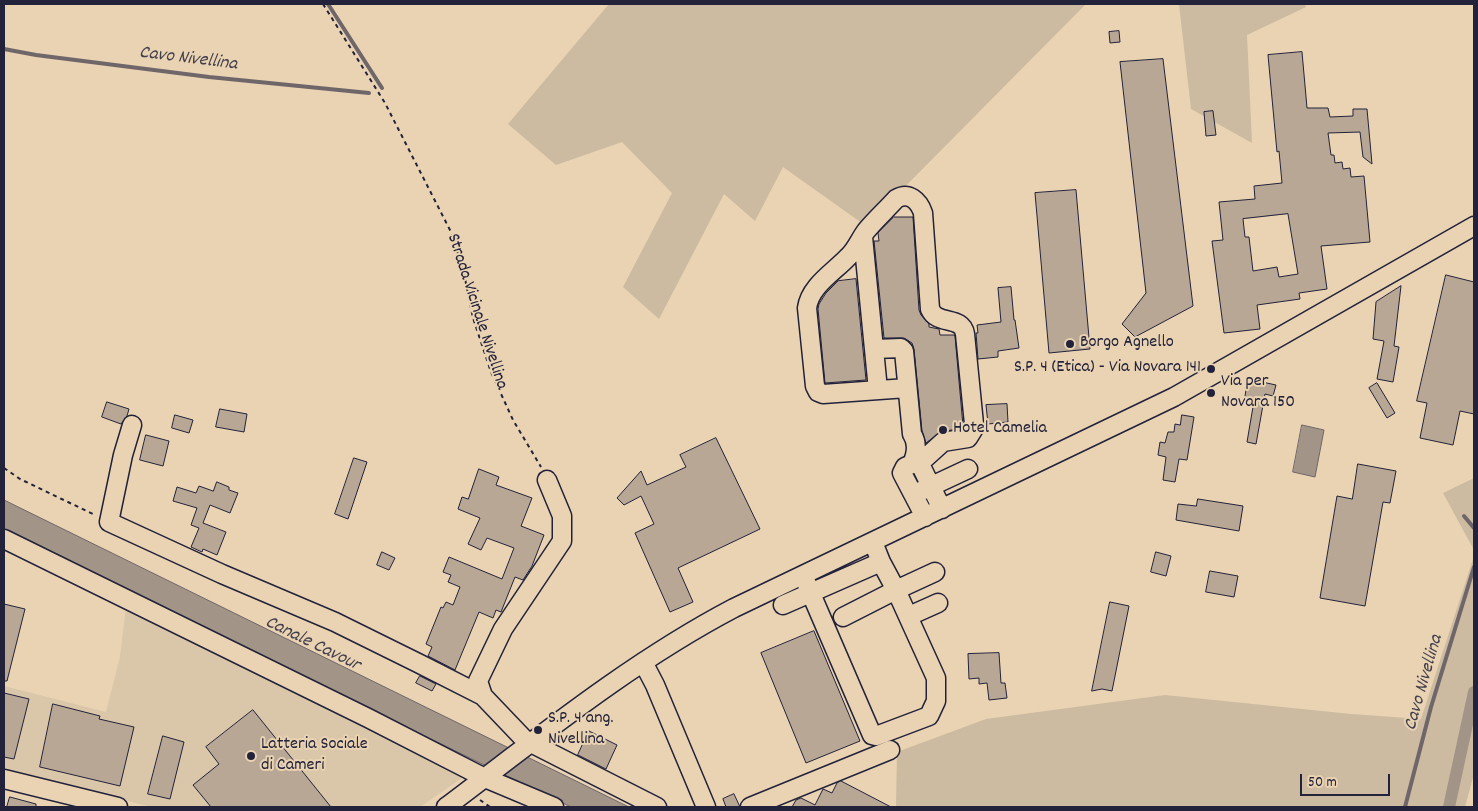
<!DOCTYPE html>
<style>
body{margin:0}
#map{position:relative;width:1478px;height:811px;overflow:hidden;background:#e9d3b2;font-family:Dekko,sans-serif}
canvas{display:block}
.frame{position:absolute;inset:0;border:5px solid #22223b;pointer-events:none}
.scale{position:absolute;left:1300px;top:774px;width:90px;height:22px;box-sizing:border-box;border:2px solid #22223b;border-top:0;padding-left:6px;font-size:15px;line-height:18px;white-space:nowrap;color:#22223b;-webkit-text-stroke:4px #e9d3b2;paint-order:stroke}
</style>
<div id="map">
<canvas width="1478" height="811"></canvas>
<div class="frame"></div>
<div class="scale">50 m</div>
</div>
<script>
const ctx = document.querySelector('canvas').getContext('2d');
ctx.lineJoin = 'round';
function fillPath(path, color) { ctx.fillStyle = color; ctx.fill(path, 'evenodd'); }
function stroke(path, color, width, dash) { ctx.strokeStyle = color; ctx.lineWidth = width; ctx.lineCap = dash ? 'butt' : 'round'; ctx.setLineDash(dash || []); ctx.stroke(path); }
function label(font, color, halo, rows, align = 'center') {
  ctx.font = font + ' Dekko,sans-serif'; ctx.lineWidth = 4; ctx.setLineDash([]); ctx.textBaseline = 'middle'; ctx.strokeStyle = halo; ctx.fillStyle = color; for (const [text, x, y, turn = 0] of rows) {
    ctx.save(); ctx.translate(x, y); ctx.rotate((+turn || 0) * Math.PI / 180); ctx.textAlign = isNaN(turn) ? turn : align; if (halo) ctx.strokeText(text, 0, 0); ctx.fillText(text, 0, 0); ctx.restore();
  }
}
fillPath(new Path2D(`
 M126,607L462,778L420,807H151L4,769V686L106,712L120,657Z`), '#dac6a9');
fillPath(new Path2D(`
 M609,4H1086L866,226L783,167L755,221L724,194L659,319L623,287L672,193L622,142L556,165L508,124Z
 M1179,4H1305L1306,7L1247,35L1252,143L1191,109Z
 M1474,478V550L1443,493Z
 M1474,556V774L1465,807H896L897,752L986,719L1165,695L1351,714L1421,719Z`), '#ccbaa1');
const water = new Path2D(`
 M1302,425L1324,430L1315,477L1293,472Z
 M4,500L629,807H571L4,532Z`);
fillPath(water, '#a29487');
stroke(water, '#6f6669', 1);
stroke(new Path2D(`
 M328,4L382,88
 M4,49L36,55L209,77L369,93
 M1464,516L1474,528
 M1405,807L1431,707L1474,567`), '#6f6669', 4);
stroke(new Path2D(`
 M1449,807L1474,692`), '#a29487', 12);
const building = new Path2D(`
 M1119,31L1120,42L1110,43L1109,32Z
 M1302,52L1307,108H1328L1330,117L1353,116V109H1367L1372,164L1363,157L1360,132L1328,133L1331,155H1334L1335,163L1342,162L1343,169L1350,168L1351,177L1364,176L1370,242L1321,246L1327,289L1299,293L1300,299L1257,305L1260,329L1224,333L1212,241L1223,240L1219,202L1255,199L1254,186L1282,183L1279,151L1277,152L1268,55ZM1288,214L1298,274L1279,277L1277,267L1253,271L1249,237H1245L1243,219Z
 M1163,59L1193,306L1135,337L1122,324L1146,293L1120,62Z
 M1213,111L1216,135L1206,136L1204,112Z
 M1076,190L1090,349L1049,353L1035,193Z
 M894,217H913L919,310L921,315L929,324V327L939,329L940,335H954L955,336L963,426L962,428L941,432L926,443L922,431L914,349L912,343L904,338H884L874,241H879L878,233Z
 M1446,275L1474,282V414L1460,411L1453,445L1420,438L1427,403L1417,401Z
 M856,279L866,380L825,383L818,309L819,304L826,293L838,281Z
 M1401,286L1394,346L1399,347L1393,382L1377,379L1384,341L1373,339L1376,302Z
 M1011,287L1014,320H1015L1019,348L998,351V357L978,359L976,333H978L977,325L1001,322L998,288Z
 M1248,379L1276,385L1273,396L1265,394L1256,444L1247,442L1254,401L1245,399Z
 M1377,383L1395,413L1387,418L1369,388Z
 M107,402L129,409L127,416L121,424L102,417Z
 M1007,404L1008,422L988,424L986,405Z
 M220,409L247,414L244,432L216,427Z
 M175,415L193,420L189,433L172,428Z
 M1182,415L1194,417L1187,460L1179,459L1175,482L1163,480L1166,457L1158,455L1160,442L1165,443L1168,432H1174L1175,424L1180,425Z
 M146,435L169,441L163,466L140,460Z
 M716,438L760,529L678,568L693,602L670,612L635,533L654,524L641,496L624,505L617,498L641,471L647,485L686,467L680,455Z
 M354,458L367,462L348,519L335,514Z
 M1358,464L1396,471L1390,503L1383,502L1365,606L1320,598L1337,496L1352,499Z
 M479,469L499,477L496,485L532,498L521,526L544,535L532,566L523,580L515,577L501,612L496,610L493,618L479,612L455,670L428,656L432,647L426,644L441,607L443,608L446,602L453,605L460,587L448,582L451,575L443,572L449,557L502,579L514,548L487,538L481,550L468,544L480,518L458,509L462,497L468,499Z
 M217,482L229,487V490L238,493L230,513L210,505L203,523L226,532L217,555L203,549L202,552L191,547L199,528L191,525L197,508L173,501L177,487L196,493L199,486L213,491Z
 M1198,499L1243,506L1239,531L1176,520L1178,504L1196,506Z
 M382,552L395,558L389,570L377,565Z
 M1156,552L1171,556L1166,576L1151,572Z
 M1210,571L1238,576L1234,597L1206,592Z
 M1110,602L1129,606L1112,691L1102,689L1092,691Z
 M4,604L25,609L7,681H4Z
 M814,631L860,741L806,763L761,653Z
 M999,653L1001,683H1005L1007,698L989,700L987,683L979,684V678L969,679L968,654Z
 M420,676L436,684L432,691L416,683Z
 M4,693L29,699L14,759L4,757Z
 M53,704L100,716L99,719L134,727L120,786L40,767Z
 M253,710L331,807H211L193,785L219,764L206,747Z
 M589,731L617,745L606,769L578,755Z
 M163,736L184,742L170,799L148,794Z
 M841,781L891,807H792L796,800L801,798L815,805L823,789L832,793L837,783Z
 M734,794L740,807H726L723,799Z
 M10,797L36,804V807H7Z`);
fillPath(building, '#b7a794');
stroke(building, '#22223b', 1);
const minor = new Path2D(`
 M863,237L878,390
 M875,349L901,348L904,351L912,434C918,443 916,455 912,464L905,467L902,473L925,517
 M907,388L823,394L818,392L815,386L807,308C810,286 834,272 848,257C856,250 860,239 866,231C875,220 886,210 896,199C909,191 919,201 923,213L930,309C937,326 962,315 965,334L974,424L973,430L968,438L943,442L922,461L921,466L942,509
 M132,425L123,455L109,522L222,574L335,622L418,663L483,696
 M547,480L562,516V541L503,629L478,681L483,696L525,740L657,807
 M921,491L968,469
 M4,539L368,718L485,778L554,807
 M881,562L896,590L935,572
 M803,575L872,735L876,736L929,716L936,701V678L896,590L843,617
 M783,605L881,562L873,542
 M909,616L938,603
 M643,662L655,685L706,807
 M4,779L118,807
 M446,807C539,737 631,662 734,608L1174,397L1474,226
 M750,807L890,750`);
stroke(minor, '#22223b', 21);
stroke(new Path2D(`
 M323,4L385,103L451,232L463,269L473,318L491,372L513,420L541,467
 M4,468L20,479L95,515
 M480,800L490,807`), '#22223b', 2, [4, 4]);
stroke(minor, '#e9d3b2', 18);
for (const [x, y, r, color] of [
 [1070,344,5,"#22223b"],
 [1211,369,5,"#22223b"],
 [1211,393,5,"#22223b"],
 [943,430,5,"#22223b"],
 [538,730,5,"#22223b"],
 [251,756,5,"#22223b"]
]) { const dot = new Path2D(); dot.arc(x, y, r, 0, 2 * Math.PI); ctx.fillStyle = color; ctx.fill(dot); stroke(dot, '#e9d3b2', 2); }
label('18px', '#22223b', '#e9d3b2', [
 ["Strada Vicinale Nivellina",476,312,72]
]);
label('18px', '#22223b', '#e9d3b2', [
 ["Borgo Agnello",1080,344],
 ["S.P. 4 (Etica) - Via Novara 141",1201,369,"right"],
 ["Via per",1221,383],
 ["Novara 150",1221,404],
 ["Hotel Camelia",953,430],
 ["S.P. 4 ang.",548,720],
 ["Nivellina",548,741],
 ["Latteria Sociale",261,746],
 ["di Cameri",261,767]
], 'left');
label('italic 19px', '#423e4e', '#e9d3b2', [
 ["Cavo Nivellina",188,60,7],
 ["Canale Cavour",312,645,26],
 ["Cavo Nivellina",1425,683,-74]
]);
</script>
